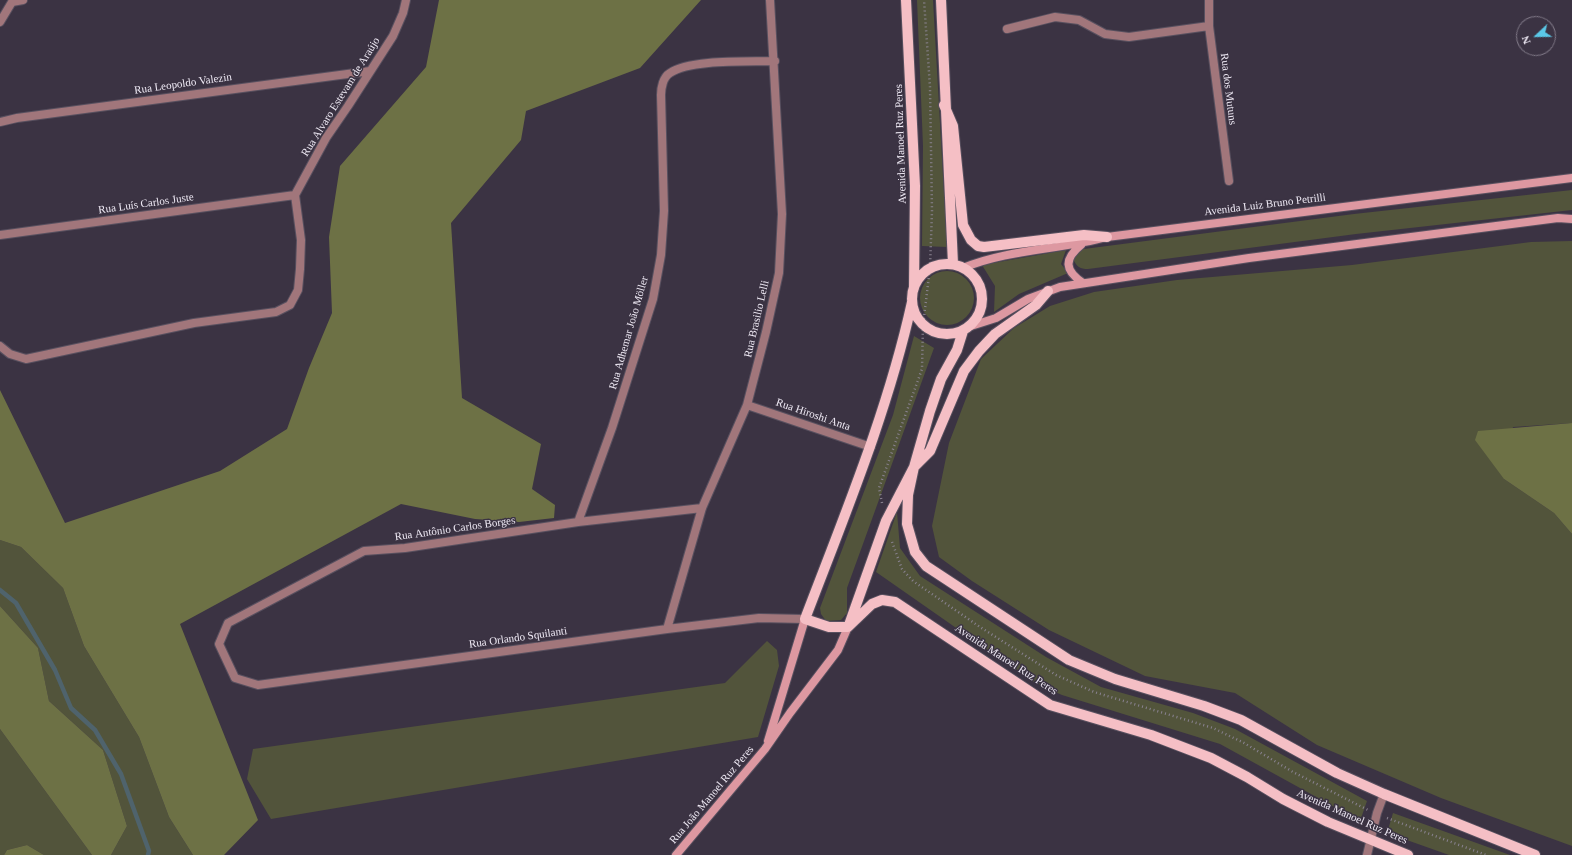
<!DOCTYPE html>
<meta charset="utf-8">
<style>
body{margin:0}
#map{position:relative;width:1572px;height:855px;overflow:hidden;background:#3b3343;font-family:"Times New Roman",serif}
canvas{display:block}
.north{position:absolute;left:1516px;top:16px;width:40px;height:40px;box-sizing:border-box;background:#3b3343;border:1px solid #837c8a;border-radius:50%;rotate:248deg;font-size:11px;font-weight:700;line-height:16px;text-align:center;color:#efeaf5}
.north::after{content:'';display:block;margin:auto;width:14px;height:18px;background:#5bc8e7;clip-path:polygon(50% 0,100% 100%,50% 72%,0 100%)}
</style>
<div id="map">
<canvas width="1572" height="855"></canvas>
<div class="north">N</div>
</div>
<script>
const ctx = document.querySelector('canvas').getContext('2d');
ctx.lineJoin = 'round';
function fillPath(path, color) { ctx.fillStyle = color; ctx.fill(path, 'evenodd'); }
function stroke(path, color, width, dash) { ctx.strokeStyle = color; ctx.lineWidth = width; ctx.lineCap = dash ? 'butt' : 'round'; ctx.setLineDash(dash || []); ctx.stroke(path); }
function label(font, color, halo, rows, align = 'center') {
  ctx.font = font + ' "Times New Roman",serif'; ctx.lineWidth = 3; ctx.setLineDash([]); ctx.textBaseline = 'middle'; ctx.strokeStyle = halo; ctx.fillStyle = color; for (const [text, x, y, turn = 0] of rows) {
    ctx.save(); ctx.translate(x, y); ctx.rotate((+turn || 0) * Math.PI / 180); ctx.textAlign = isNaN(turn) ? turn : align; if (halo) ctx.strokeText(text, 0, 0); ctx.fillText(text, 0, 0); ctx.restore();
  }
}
fillPath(new Path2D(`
 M917,0H933L947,247L922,246L923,146Z
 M1572,190V210L1356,234L1088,269C1080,269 1077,267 1073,259L1078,252L1084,249L1354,214Z
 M1572,241V423L1513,427L1504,479L1554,513L1572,534V846L1441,798L1317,745L1235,693L1145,676L1049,630L972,581L939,557L932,526L949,443L981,359L1014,328L1050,306L1094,292L1177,280L1352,265L1531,242Z
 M1066,250L1061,264L1068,273L1019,294L994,312L995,286L982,265Z
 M920 298a27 27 0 1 1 54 0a27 27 0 1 1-54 0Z
 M914,336L934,348L847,588V613L841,620L826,621L821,614L820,608L893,415Z
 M897,512L900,548L920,576L1046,657L1101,687L1193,713L1235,729L1367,801L1360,821L1220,744L1062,695L1035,683L876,572Z
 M0,540L21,547L63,588L84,646L139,737L169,817L193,855H111L127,826L103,750L49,701L38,648L0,606Z
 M767,641L777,650L779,666L758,737L271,819L247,779L253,749L725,683Z
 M0,729L92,855H44L27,845L7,850L4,855H0Z
 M1393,813L1510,855H1449L1387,833Z`), '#52543b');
fillPath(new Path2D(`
 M439,0H701L640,68L526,111L521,140L451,223L462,398L541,444L532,489L555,505L554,518L519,522L475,519L401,504L180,624L258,820L224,855H193L169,817L139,737L84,646L63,588L21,547L0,540V390L65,523L220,471L287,429L309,368L332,313L329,237L340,166L426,67Z
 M1572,423V534L1554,513L1504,479L1475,440L1478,431Z
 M0,606L38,648L49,701L103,750L127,826L111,855H92L0,729Z
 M27,845L44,855H4L7,850Z`), '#6d7145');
stroke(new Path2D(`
 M0,590L16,603L55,670L71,708L95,730L121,774L149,851L148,855`), '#4f636c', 4.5);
const lane = new Path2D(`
 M1367,855L1377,813L1384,794`);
const street = new Path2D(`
 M1209,0V26L1229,181
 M0,22L12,2L23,0
 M1007,29L1055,17L1079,20L1105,34L1129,37L1209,26
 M0,122L17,118L370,71
 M0,235L295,195
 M0,346L10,354L26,359L194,323L276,312L290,305L298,290L300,269L301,240L295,195L326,138L348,106L393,36L403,13L406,0
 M747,405L871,447
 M702,508L578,522L405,548L364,551L228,623L219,644L235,678L258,685L667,629L759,618L805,619
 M578,522L612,428L653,299L661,255L664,211L661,95C661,88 663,77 670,73C690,59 749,62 775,61
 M667,629L702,508L747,405L766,332L779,273L782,214L770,0`);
const secondary = new Path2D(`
 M1081,245C1064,259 1064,270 1083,283
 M963,268C1008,249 1060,250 1107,237L1572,178
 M971,326L996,318L1028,299L1060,287L1249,258L1558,218L1572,219
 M768,741L805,619
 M676,855L765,749L790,713L838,650L848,627`);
const primary = new Path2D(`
 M906,0L915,186L914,288
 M941,0L953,264
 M944,105L953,126L963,225L971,240L978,246L984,247L1084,235L1107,237
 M912 299a35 35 0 1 1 70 0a35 35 0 1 1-70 0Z
 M1048,291L1036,305L995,334L979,351L964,371L930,451L914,467L908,495L907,524L915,552L926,566L1069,660L1115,679L1204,706L1241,720L1337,773L1384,794L1535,855
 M849,625L886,521L914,467L930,411L941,379L957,350L963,331
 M848,627L872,604L882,600L895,602L1050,705L1151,735L1211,758L1247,777L1283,799L1328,822L1408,855
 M848,627H829L805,619C845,514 888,411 912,302`);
stroke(lane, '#58505f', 10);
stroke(street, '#58505f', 10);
stroke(secondary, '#58505f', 10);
stroke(primary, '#58505f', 12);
stroke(new Path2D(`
 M882,503L879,488L922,369L923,325L930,268L932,211L930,87L924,0
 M892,542L902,569L913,581L980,627L1056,675L1094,692L1213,728L1244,743L1293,772L1368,810
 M1387,818L1486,855`), '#8a8391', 2.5, [1, 3]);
stroke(lane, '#a1767b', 8);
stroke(street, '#a1767b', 8);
stroke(secondary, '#dd98a1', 8);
stroke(primary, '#f5bfc5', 10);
label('11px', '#efeaf5', '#3b3343', [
 ["Rua Leopoldo Valezin",183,84,-8],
 ["Rua dos Mutuns",1228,89,83],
 ["Rua Alvaro Estevam de Araújo",341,97,-58],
 ["Avenida Manoel Ruz Peres",901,144,-92],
 ["Rua Luís Carlos Juste",146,204,-8],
 ["Avenida Luiz Bruno Petrilli",1265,205,-7],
 ["Rua Brasilio Lelli",757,319,-77],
 ["Rua Adhemar João Möller",629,333,-74],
 ["Rua Hiroshi Anta",813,415,19],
 ["Rua Antônio Carlos Borges",455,529,-8],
 ["Rua Orlando Squilanti",518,638,-8],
 ["Avenida Manoel Ruz Peres",1006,660,33],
 ["Rua João Manoel Ruz Peres",712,795,-50],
 ["Avenida Manoel Ruz Peres",1352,817,24]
]);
</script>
